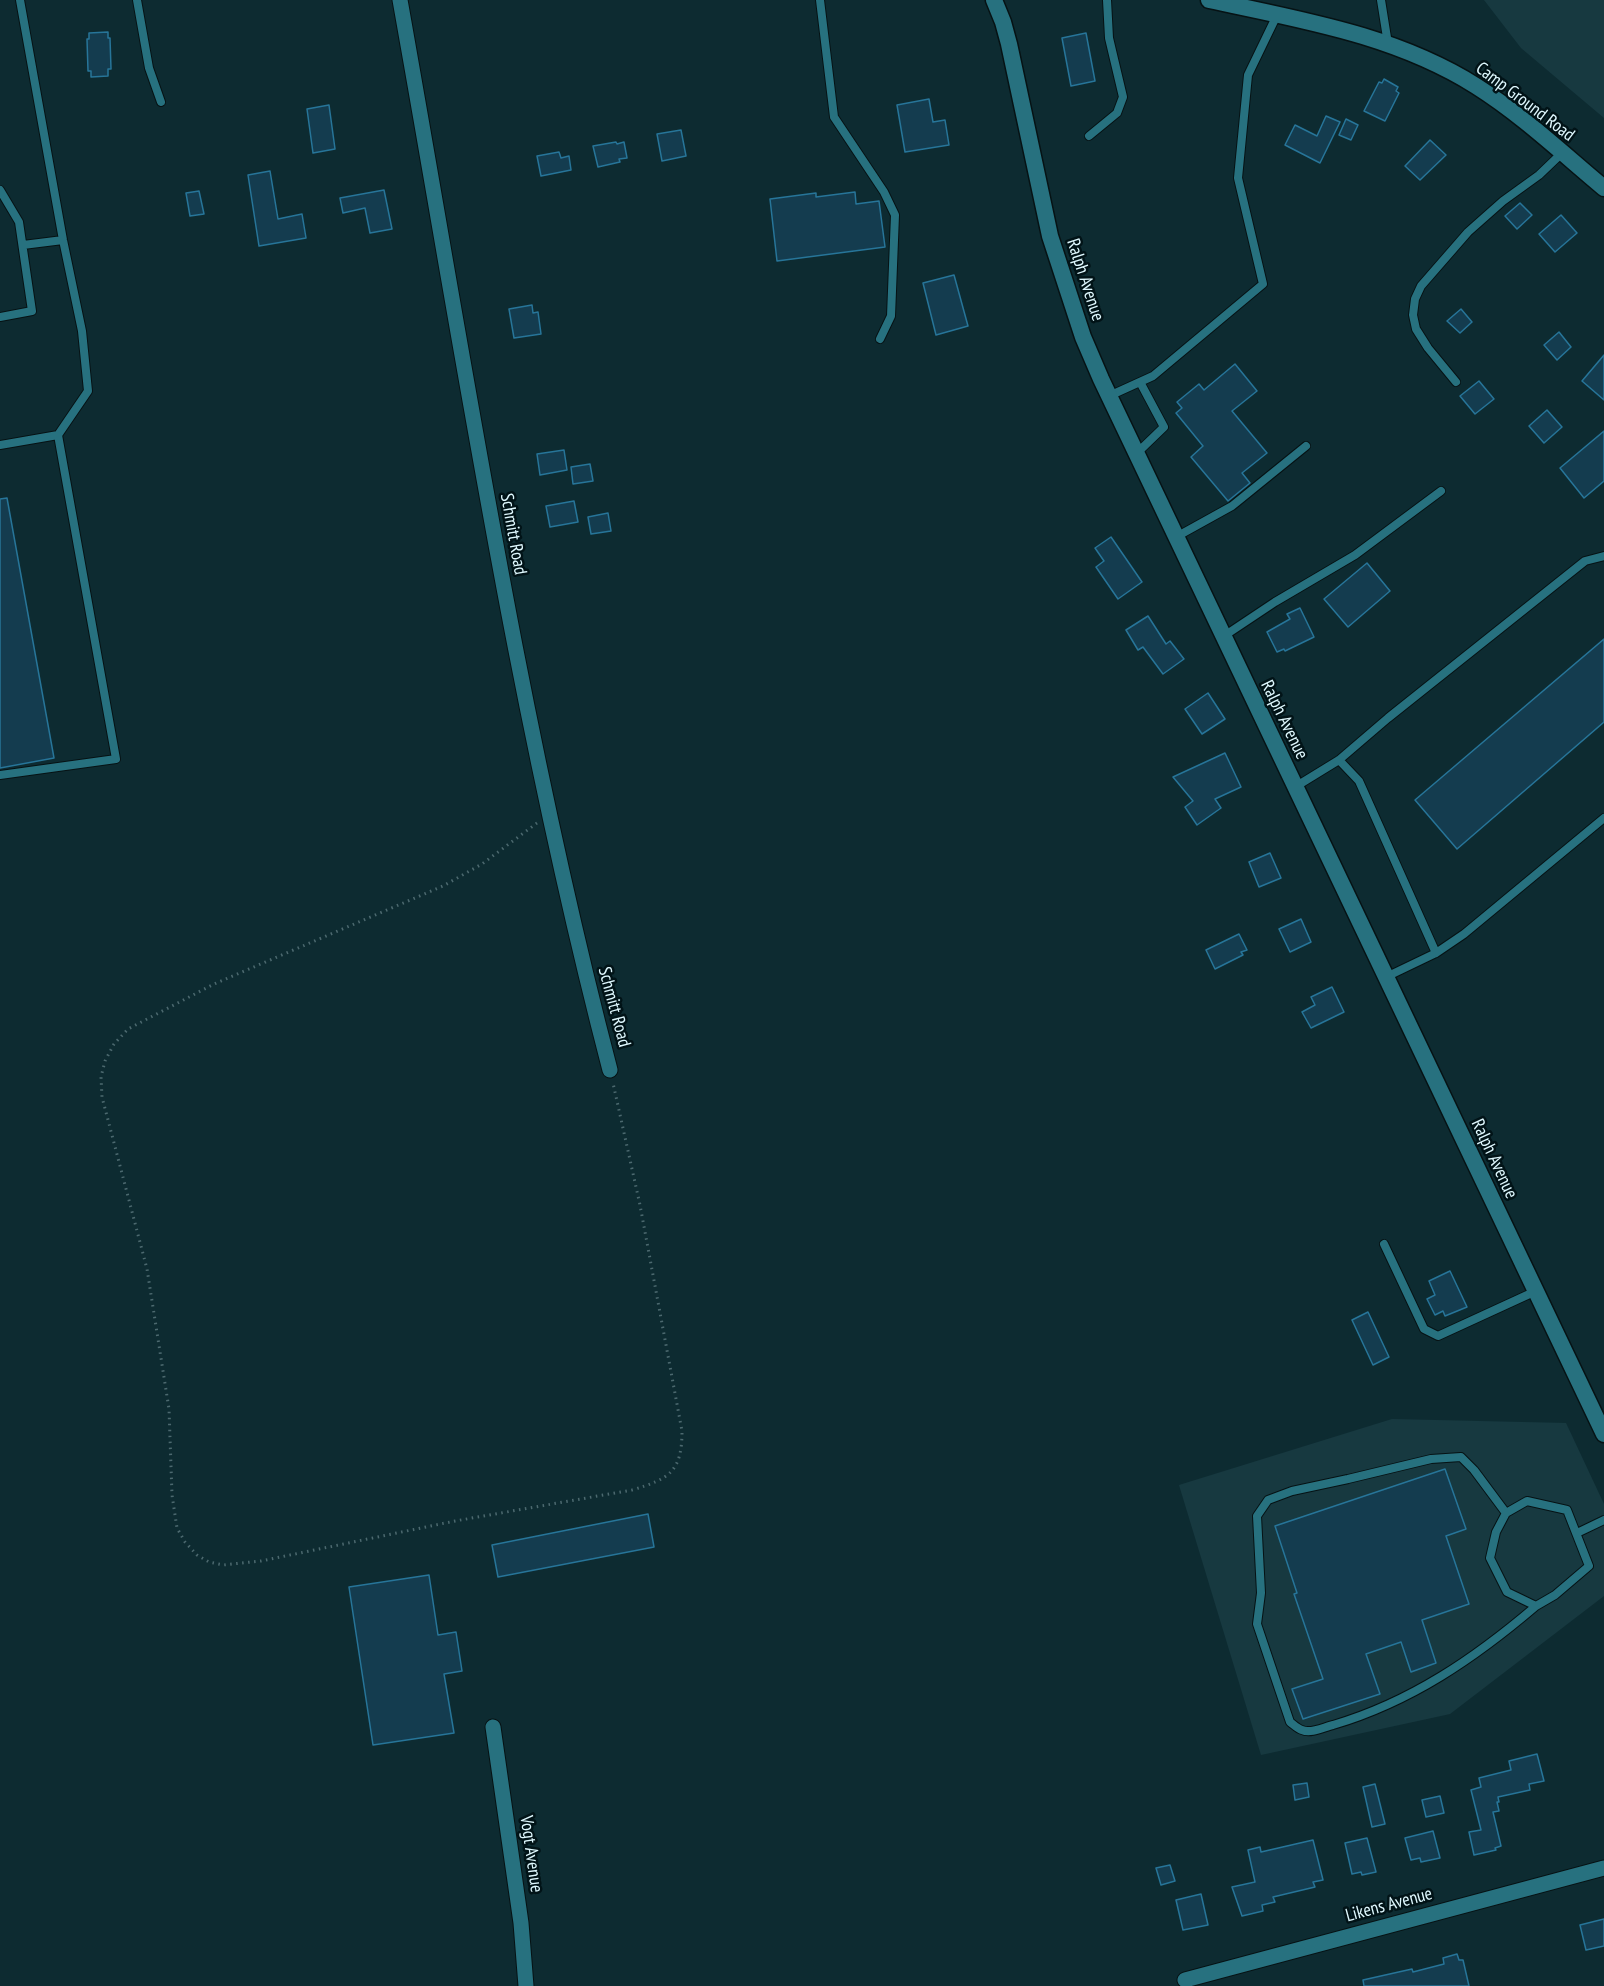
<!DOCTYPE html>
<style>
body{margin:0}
canvas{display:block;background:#0d2b31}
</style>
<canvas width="1604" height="1986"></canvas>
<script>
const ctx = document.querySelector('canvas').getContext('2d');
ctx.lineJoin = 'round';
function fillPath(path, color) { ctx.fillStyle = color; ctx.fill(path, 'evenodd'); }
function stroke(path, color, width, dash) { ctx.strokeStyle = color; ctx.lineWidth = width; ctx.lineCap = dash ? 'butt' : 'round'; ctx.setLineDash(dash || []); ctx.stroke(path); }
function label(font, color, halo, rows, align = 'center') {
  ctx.font = font + ' "PT Sans Narrow",sans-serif'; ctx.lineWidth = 5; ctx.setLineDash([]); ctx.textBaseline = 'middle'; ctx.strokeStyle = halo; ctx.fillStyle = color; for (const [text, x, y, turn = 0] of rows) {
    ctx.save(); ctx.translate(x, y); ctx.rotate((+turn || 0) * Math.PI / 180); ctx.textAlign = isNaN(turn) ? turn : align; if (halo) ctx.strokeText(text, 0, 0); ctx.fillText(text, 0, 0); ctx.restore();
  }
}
fillPath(new Path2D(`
 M1484,0H1604V118L1521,48Z
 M1392,1419L1566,1423L1604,1504V1596L1450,1714L1261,1755L1179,1485Z`), '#173940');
const building = new Path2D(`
 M108,32V38H110L111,69H108V76L91,77V71H88L87,39H89V33Z
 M1086,33L1095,81L1071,86L1062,38Z
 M1384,79L1398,87L1396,91L1399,93L1385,121L1364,111L1379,82L1382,83Z
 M929,99L933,122L945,120L949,145L905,152L897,105Z
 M329,105L335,149L313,153L307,109Z
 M1326,116L1340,122L1320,163L1285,145L1295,125L1317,136Z
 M1346,119L1358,125L1351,140L1339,135Z
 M681,130L686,156L662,161L657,134Z
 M1430,140L1446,155L1420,180L1405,166Z
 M616,142L617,144L624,142L627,158L619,159L620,162L598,167L593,146Z
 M559,152L561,158L569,156L571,170L541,176L537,156Z
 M270,171L278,219L302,214L306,238L259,246L248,175Z
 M384,190L392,229L370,233L365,208L343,213L340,198Z
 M199,191L204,214L190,216L186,193Z
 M855,192L856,204L879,201L885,247L777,261L770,199L816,193V197Z
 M1520,203L1532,215L1517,229L1505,216Z
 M1561,215L1577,233L1555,252L1539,234Z
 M954,275L968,326L936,335L923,283Z
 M532,305L533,313L538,312L541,334L514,338L509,309Z
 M1461,309L1472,322L1460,333L1447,321Z
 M1559,332L1571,347L1557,360L1544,345Z
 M1604,355V400L1582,381Z
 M1235,364L1257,391L1232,411L1267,453L1242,473L1250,483L1228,501L1191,457L1203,446L1176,413L1182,408L1177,402L1199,384L1204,390Z
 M1479,381L1494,399L1475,414L1460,396Z
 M1547,410L1562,427L1544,443L1529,426Z
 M1604,431V481L1584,498L1560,468Z
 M564,450L567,470L540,475L537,454Z
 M590,464L593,481L573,484L571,467Z
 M7,498L54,758L0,768V499Z
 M574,501L578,522L550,527L546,506Z
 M608,513L611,531L591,534L588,517Z
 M1111,537L1142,582L1118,599L1096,567L1104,561L1095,548Z
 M1367,563L1390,591L1348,627L1324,599Z
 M1300,608L1314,637L1285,651L1284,649L1277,652L1267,632L1290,619L1287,614Z
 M1148,616L1166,644L1170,641L1184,659L1163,674L1143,647L1138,650L1126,630Z
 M1604,639V722L1457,849L1415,800Z
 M1208,693L1225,719L1202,734L1185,709Z
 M1225,753L1241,787L1215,799L1221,808L1197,825L1185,807L1193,801L1173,777Z
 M1270,853L1281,878L1259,887L1249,862Z
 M1301,919L1311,942L1290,952L1279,929Z
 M1239,934L1247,950L1241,952L1243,955L1215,969L1206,950Z
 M1332,987L1344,1012L1311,1028L1302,1012L1315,1005L1311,997Z
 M1450,1271L1467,1307L1445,1316L1443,1311L1435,1315L1427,1299L1435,1295L1429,1281Z
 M1368,1312L1389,1357L1373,1365L1352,1320Z
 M1445,1469L1466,1529L1446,1536L1469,1604L1422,1620L1436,1663L1411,1672L1401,1642L1366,1654L1380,1694L1303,1719L1292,1689L1323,1679L1294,1594L1297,1593L1275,1526Z
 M648,1514L654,1547L498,1577L492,1545Z
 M429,1575L438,1635L456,1632L462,1671L444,1674L454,1733L373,1745L349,1587Z
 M1537,1754L1544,1781L1529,1784L1530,1790L1498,1797L1499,1802H1497L1499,1811L1493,1812L1501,1846L1495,1848L1496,1850L1474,1855L1469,1832L1481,1830L1471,1790L1481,1787L1479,1778L1511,1770L1509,1761Z
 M1307,1783L1309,1797L1295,1800L1293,1785Z
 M1375,1784L1385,1824L1372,1827L1363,1787Z
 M1440,1796L1444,1813L1426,1817L1422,1800Z
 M1433,1831L1440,1858L1421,1862L1420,1858L1411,1860L1405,1838Z
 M1367,1838L1376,1872L1362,1875L1361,1872L1352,1874L1345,1843Z
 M1313,1840L1323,1880L1313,1882L1315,1887L1273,1897L1275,1902L1262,1905L1263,1911L1242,1916L1232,1887L1255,1882L1248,1850L1260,1847L1261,1852Z
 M1170,1865L1175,1881L1161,1885L1156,1868Z
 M1201,1894L1208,1925L1183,1930L1176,1900Z
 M1604,1919V1946L1586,1950L1580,1925Z
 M1457,1954L1459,1960H1463L1469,1986H1364L1363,1980L1412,1969L1413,1972L1444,1964L1443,1958Z`);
fillPath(building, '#143c4f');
stroke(building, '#277599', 1.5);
const service = new Path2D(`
 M137,0L149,68L161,102
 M820,0L834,117L884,192L895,215L891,316L880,339
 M1381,0L1388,44
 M1089,136L1117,113L1123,97L1109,38L1107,0
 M0,190L19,222L32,311L0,317
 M23,245L63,240
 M1456,382L1428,348L1416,329L1413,315L1415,299L1421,286L1468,232L1503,201L1539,175L1562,153
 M1109,396L1153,376L1263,284L1238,178L1248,75L1277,15
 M0,445L58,435
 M1137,453L1164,427L1140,382
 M1176,537L1232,506L1306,446
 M1224,636L1275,602L1355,555L1441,491
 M1339,760L1359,781L1436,953
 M0,775L116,759L58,435L88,391L82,331L63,240L20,0
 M1295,787L1339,760L1388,718L1585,561L1604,556
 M1386,977L1436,953L1464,934L1604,818
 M1384,1244L1424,1329L1438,1336L1536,1291
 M1527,1501L1567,1510L1589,1566L1555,1595L1536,1606L1507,1592L1490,1558L1496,1532L1506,1513Z
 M1506,1513L1474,1470L1461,1457L1431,1459L1348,1479L1292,1491L1268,1500L1257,1516L1261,1593L1257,1624L1290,1722C1294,1725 1298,1729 1302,1730C1311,1734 1324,1727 1333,1725C1411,1702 1475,1658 1536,1606
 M1577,1533L1604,1520`);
const minor = new Path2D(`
 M400,0C464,358 518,718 610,1070
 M493,1727L521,1923L526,1986
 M1185,1980L1604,1868`);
const tertiary = new Path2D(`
 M994,0L1003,22L1009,44L1050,236L1083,337L1101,379L1604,1434
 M1209,0C1301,20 1395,35 1476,86C1522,115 1562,153 1604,188`);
stroke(service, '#061214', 10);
stroke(minor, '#061214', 17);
stroke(tertiary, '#061214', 19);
stroke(new Path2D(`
 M537,823L482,864L443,886L214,984L128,1029L114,1044L105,1061L101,1077L102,1097L147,1269L169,1409L172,1495L177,1528L185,1542L197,1555L209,1562L223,1565L261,1561L455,1521L632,1490C669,1479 682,1472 682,1431L640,1205L613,1083`), '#4c696f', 3, [1.5, 4.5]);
stroke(service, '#27717f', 8);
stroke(minor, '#27717f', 15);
stroke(tertiary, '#27717f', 16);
label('18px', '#dff8fe', '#011317', [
 ["Camp Ground Road",1525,102,37],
 ["Ralph Avenue",1085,280,72],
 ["Schmitt Road",513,534,80],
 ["Ralph Avenue",1284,720,64],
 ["Schmitt Road",614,1007,75],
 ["Ralph Avenue",1494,1159,65],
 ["Vogt Avenue",531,1854,82],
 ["Likens Avenue",1389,1905,-15]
]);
</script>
